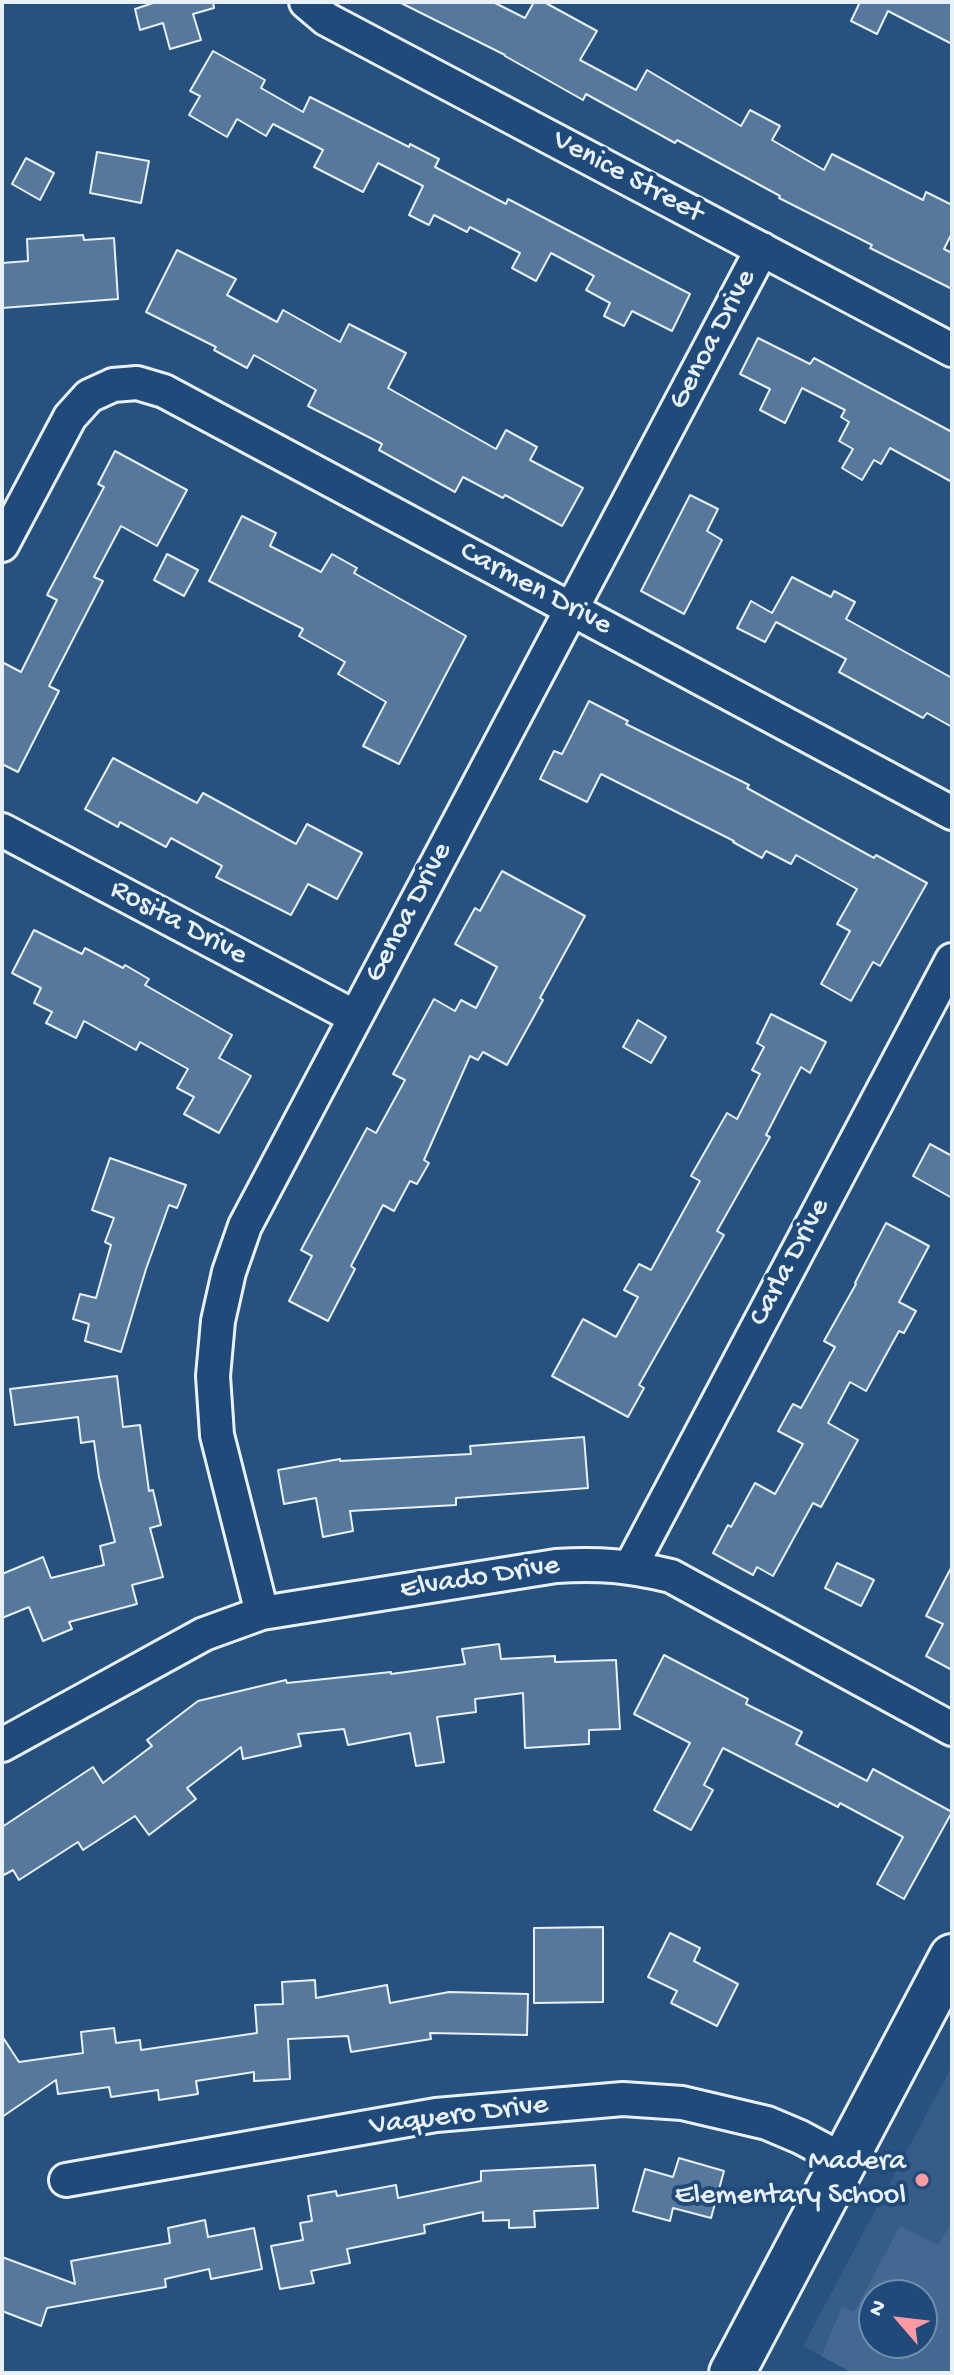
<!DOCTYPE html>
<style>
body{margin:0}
#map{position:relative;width:954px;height:2375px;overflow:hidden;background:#27517f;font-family:"Gochi Hand",sans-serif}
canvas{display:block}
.frame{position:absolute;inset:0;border:4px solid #e8f1f8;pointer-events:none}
.north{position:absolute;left:858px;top:2279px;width:80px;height:80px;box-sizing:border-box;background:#1f4a7a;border:2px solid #6f8dac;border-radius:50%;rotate:298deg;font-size:22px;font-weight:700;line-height:32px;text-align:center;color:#e8f1f8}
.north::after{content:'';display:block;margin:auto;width:28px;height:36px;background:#ff9aa2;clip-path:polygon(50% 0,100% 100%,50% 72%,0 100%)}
</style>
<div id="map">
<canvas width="954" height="2375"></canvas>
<div class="frame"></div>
<div class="north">N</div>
</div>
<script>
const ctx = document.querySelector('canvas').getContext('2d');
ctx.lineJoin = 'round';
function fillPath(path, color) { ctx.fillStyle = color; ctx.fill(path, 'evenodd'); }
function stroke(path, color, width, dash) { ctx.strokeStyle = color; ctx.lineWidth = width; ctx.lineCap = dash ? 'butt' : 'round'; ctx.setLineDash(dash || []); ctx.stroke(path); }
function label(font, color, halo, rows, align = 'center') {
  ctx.font = font + ' "Gochi Hand",sans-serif'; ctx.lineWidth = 8; ctx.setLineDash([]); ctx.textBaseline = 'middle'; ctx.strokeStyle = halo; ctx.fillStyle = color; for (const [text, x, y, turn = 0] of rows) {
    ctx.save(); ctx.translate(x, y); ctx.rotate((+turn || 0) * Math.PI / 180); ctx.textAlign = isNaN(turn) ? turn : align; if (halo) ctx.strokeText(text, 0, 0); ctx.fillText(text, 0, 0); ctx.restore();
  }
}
fillPath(new Path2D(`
 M952,2066V2373H853L803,2346ZM874,2295H922V2343H874Z`), '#355d88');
fillPath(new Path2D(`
 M952,2222V2373H853L821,2356L842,2307L854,2312L900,2226L938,2245ZM874,2295H922V2343H874Z`), '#436891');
const building = new Path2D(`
 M156,2H213L214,8L193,14L201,40L170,49L163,23L140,30L135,9Z
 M399,2H493L525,18L534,2H544L597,31L580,60L636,90L647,70L741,126L750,110L780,126L772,140L824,170L832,154L923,200L926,192L952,205V233L944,249L952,253V289L870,248L872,245L779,198L780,196L677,140L675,143L586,94L583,100L505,56V55Z
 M860,2H952V44L888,11L877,34L851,21Z
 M213,51L265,80L261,88L303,112L310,97L409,147L410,144L439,159L435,167L506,204L508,199L690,294L672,331L632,311L624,326L604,316L610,303L586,290L594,276L551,253L536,281L512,268L520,253L470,227L467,232L434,215L429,225L409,215L423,186L378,163L363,192L314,167L323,150L273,124L266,136L237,119L227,137L189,115L200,96L190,91Z
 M97,152L149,161L141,203L90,193Z
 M26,158L54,173L40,200L12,184Z
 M83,235L84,240L114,238L118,299L2,308V263L28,261L27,239Z
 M177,250L236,279L227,295L277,322L283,310L340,342L349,324L406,353L388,388L496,449L506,430L537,447L530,460L583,488L562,526L505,495L503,498L463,477L455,492L379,450L382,444L308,406L316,390L254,355L247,368L214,350L216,347L146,312Z
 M758,338L810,364L814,358L952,432V482L890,448L881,464L874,460L862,480L842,468L853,449L839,441L849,422L841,417L845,410L802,388L785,423L760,410L770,389L740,374Z
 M115,451L187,490L157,546L121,526L94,577L103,581L49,686L59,691L18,772L2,764V662L21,672L57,600L47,595L104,487L98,484Z
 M690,495L718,509L707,531L722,540L684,614L641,591Z
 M242,516L276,533L270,546L321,572L332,554L357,568L354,573L466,636L399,764L363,746L386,702L338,674L345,662L299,636L303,629L209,581Z
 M167,554L198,570L184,596L154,580Z
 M792,577L831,597L834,591L855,602L846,619L952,678V727L927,713L923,718L839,672L846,659L776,622L765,642L737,628L751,601L772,613Z
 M589,701L628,721L626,724L749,785L747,788L874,858L876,855L927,883L880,966L873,962L851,1001L821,984L850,931L837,924L857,889L796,855L791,864L766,851L762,858L733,842L734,841L601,774L587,802L540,779L554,751L562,754Z
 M113,758L197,803L203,793L296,844L307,824L362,853L337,899L308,884L291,915L216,877L222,866L171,838L166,847L120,822L118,827L85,809Z
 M502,871L585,916L540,998L543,1000L507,1065L483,1052L478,1060L470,1056L424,1160L429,1163L417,1184L410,1181L394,1211L383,1205L351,1266L355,1269L328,1321L289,1301L312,1256L301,1250L367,1128L376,1133L405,1080L393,1074L434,999L455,1011L461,1000L476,1008L497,967L455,944L475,908L480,911Z
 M34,930L82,954L85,948L123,968L125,965L149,979L145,985L232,1035L219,1058L251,1076L219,1133L184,1114L194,1097L177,1088L188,1069L140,1042L136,1050L84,1021L76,1038L46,1023L52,1012L34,1003L41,988L12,973Z
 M771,1014L826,1042L810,1073L801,1067L766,1135L770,1137L717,1231L724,1235L639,1385L644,1388L628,1417L552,1376L583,1319L616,1337L638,1297L624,1290L639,1264L651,1270L700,1181L691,1176L727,1113L737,1119L760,1074L752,1070L764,1047L757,1043Z
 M638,1020L666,1037L651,1063L623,1047Z
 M930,1144L952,1156V1198L913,1176Z
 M110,1158L186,1185L177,1208L169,1205L146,1269L121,1352L85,1341L89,1324L73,1319L80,1294L96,1298L111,1245L105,1242L114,1218L92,1210Z
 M886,1223L929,1246L899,1302L916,1311L904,1333L899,1331L866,1391L850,1382L828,1423L858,1440L821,1507L813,1503L773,1576L757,1567L753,1575L713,1553L728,1525L731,1527L755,1483L775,1494L803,1444L778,1431L793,1404L801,1408L835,1347L824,1341L856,1284L855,1283Z
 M117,1376L123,1427L140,1425L149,1491L153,1490L161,1525L150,1528L163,1577L132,1585L137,1604L69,1622L72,1629L43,1641L29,1607L2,1618V1574L43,1557L51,1578L104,1565L100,1546L115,1542L99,1477L94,1441L81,1443L78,1417L15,1425L10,1389Z
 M584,1437L588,1488L456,1498V1505L350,1511L353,1531L323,1537L316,1498L284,1504L278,1470L340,1459V1461L471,1454L470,1446Z
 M837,1563L874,1580L861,1606L825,1588Z
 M952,1566V1670L926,1656L943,1624L926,1616Z
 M499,1644L501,1659L555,1656V1662L616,1660L620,1729L589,1730V1744L525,1748L523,1693L475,1699L476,1712L437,1717L444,1762L416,1766L410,1733L348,1745L344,1729L298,1734L301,1746L243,1759L241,1747L187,1788L196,1799L149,1835L135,1816L83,1850L78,1842L19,1880L13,1870L2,1876V1827L93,1767L103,1783L152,1746L147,1740L198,1701L286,1680L287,1683L391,1672V1674L465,1664L462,1649Z
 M664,1655L748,1699L746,1704L802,1732L796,1744L867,1781L873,1769L952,1812L904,1899L877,1884L903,1837L840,1803L838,1807L723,1748L704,1785L713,1790L691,1830L654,1810L690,1743L634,1714Z
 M603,1927V2002L534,2003V1928Z
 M670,1933L700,1948L694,1961L738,1984L717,2026L671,2003L677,1991L648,1977Z
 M315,1980L316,1998L387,1985L390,2003L449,1992L528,1994L527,2035L430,2033L431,2039L351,2052L348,2036L288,2039L290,2079L254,2081V2072L196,2081L198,2094L159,2100L158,2090L111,2097L109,2087L58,2094L56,2080L2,2117V2036L19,2062L83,2053L81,2032L114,2028L116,2043L140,2040L141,2050L257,2033L255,2005L283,2004L282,1982Z
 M679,2158L724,2171L711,2218L673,2208L670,2221L633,2211L645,2169L673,2177Z
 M595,2165L598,2208L534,2211L535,2227L509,2228V2220L483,2221V2212L424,2225L425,2233L347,2249L350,2263L311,2271L314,2283L280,2289L271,2246L303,2240L300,2223L312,2221L308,2196L336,2191L337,2196L396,2185L398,2198L481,2181V2171Z
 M205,2220L208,2237L254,2228L262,2269L211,2279L209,2269L165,2279L166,2287L47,2308L41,2326L2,2311V2257L75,2284L71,2261L170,2243L168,2228Z`);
fillPath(building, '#57789d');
stroke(building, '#e8f1f8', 2);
const street = new Path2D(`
 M306,2L326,19L952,350
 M2,545L70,417L89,396L113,385L137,383L164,391L952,813
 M2,830L355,1017
 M631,1566L952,960
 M262,1613L217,1435L213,1376L218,1321L229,1272L245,1226L762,249
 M2,1745L204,1634L262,1613L556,1566C600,1563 629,1566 671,1576L952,1729
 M66,2180L436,2115L623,2099L682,2103L767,2123L800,2137L845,2161`);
const secondary = new Path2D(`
 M732,2373L952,1957`);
stroke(street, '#e8f1f8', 38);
stroke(secondary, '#e8f1f8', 50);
stroke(street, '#1f4a7a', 32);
stroke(secondary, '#1f4a7a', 44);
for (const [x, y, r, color] of [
 [922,2180,8,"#ff9aa2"]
]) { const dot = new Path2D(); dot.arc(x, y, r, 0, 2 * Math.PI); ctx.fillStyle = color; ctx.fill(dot); stroke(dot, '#1f4a7a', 3); }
label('30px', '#e8f1f8', '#1f4a7a', [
 ["Venice Street",627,178,28],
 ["Genoa Drive",714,340,-62],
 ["Carmen Drive",535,590,28],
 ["Genoa Drive",410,913,-62],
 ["Rosita Drive",178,924,28],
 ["Carla Drive",791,1263,-62],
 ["Elvado Drive",480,1579,-9],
 ["Vaquero Drive",459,2117,-7]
]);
label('30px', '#e8f1f8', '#1f4a7a', [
 ["Madera",906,2163],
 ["Elementary School",906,2197]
], 'right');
</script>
